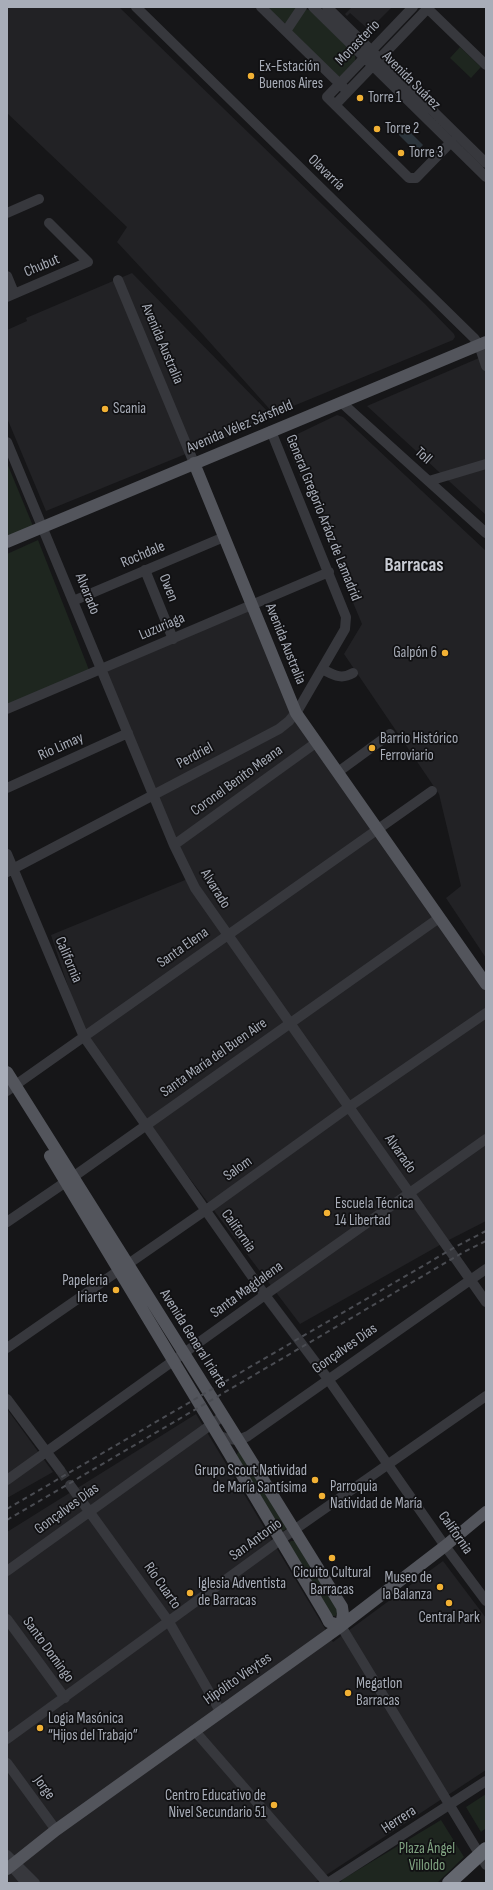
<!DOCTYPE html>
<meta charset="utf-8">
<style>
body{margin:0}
#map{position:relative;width:493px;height:1890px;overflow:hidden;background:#161618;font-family:"Sofia Sans Condensed",sans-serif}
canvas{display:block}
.frame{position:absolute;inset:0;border:8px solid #a8adb8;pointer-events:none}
</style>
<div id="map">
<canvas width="493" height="1890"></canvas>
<div class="frame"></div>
</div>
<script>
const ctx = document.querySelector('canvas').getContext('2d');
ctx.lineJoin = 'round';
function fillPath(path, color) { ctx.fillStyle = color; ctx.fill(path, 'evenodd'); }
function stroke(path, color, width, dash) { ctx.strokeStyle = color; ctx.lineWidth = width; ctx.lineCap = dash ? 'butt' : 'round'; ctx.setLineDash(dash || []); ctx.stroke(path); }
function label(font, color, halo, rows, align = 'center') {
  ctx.font = font + ' "Sofia Sans Condensed",sans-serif'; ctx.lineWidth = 3.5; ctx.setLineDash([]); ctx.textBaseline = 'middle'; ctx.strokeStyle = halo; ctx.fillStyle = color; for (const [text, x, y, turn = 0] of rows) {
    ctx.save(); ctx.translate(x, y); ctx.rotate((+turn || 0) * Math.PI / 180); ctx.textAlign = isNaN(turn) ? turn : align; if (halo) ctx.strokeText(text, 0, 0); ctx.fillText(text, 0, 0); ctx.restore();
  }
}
fillPath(new Path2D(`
 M7,7H119L425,304L454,334L455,337L453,340L274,414L197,328L117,242L127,227L7,113Z
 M352,7H392L369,30L350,13L347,16L345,14Z
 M132,273L274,418L46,511L7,418V330L27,321L26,318Z
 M486,355V515L367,406Z
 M337,415L343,417L486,551V958L446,898L461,886L439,794L344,654L362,624L285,440Z
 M248,608L302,722L486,986V1221L447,1241L300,1324L87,1043L51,935L190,878L101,668Z
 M7,1409L53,1472L7,1498Z
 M196,1414L333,1642L443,1561L486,1618V1770L314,1883H7V1532Z`), '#222225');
fillPath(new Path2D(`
 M264,7H299L286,24Z
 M306,9L311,11L355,55V61L341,76L339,77L292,34L291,26Z
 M460,47L481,67L471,78L450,58Z
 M7,463L33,526L7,536Z
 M38,540L89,670L7,705V554Z
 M241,1451L287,1527L285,1530L281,1531L236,1456L238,1452Z
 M291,1541H295L337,1606L338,1614L335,1616H331L287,1545Z
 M486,1794V1828L481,1832L466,1807Z
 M441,1820L464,1857L437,1883H340L343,1879Z`), '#1e261f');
fillPath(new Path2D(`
 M402,124L423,145L416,152L395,131Z`), '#2c353c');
stroke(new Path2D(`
 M60,1470L70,1485`), '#333438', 10, [10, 5]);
stroke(new Path2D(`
 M136,7L474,338L479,345L486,366
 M261,7L344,88
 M313,7L486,177
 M327,7L486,163
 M413,7L327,97L409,178H416L451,142
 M426,7L486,65
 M286,31L302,7
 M335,105L429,7
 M7,213L39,199
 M7,276L14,293
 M118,280L194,463
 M7,297L88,262L49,223
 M341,402L486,533
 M7,442L174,845L195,888L486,1302
 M429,481L486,464
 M145,570L173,639
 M73,601L224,537
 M322,669C334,675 341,680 353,673
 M7,709L329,572
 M338,772L390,734
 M7,788L128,733
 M174,845L317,742
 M7,854L84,1037L265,1295L328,1379L445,1546L486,1601
 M7,872L279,729L289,721L298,710L345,629L346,617L271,431
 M7,1091L432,791
 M7,1222L73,1177L439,918
 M7,1348L206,1210L349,1107L486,1013
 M7,1399L60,1470
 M218,1435C229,1440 237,1442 248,1436L486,1269
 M7,1480L265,1295L486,1139
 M70,1485L169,1622L220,1711
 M7,1571L223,1416
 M7,1619L65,1698
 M341,1626L486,1865
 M194,1730L327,1883
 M7,1739L294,1530L486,1396
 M7,1763L56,1830
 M7,1855L35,1883
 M14,1869L26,1883
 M328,1883L486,1781`), '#37383d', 10);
stroke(new Path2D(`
 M194,463L296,713L486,984
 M7,542L486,342
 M7,1072C119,1250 232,1428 342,1607L343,1614L341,1626
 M50,1156L218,1435L326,1616L329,1622L341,1626
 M7,1869L56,1830L341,1626L445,1546L486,1512`), '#53555c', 12);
stroke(new Path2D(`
 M7,1509L457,1246L486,1231
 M7,1520L462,1253L486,1241`), '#4a4c52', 2, [5, 4]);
stroke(new Path2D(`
 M449,1883L486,1849`), '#63666e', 14);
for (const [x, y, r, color] of [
 [251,76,4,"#f2b134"],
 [360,98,4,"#f2b134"],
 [377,129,4,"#f2b134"],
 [401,153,4,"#f2b134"],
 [105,409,4,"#f2b134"],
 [445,653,4,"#f2b134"],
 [372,748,4,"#f2b134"],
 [327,1213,4,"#f2b134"],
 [116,1290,4,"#f2b134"],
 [315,1480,4,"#f2b134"],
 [322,1496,4,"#f2b134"],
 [332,1558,4,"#f2b134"],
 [440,1587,4,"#f2b134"],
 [190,1593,4,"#f2b134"],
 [449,1603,4,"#f2b134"],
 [348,1693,4,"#f2b134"],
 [40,1728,4,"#f2b134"],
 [274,1805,4,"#f2b134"]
]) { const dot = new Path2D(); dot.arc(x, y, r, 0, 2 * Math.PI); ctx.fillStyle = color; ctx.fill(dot); stroke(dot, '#111113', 1.5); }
label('15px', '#a8adb8', '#111113', [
 ["Monasterio",358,43,-46],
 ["Avenida Suárez",411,81,45],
 ["Olavarría",326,173,44],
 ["Chubut",42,266,-23],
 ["Avenida Australia",162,344,67],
 ["Avenida Vélez Sársfield",240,427,-23],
 ["Toll",423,456,42],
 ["General Gregorio Aráoz de Lamadrid",323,518,68],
 ["Rochdale",143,555,-23],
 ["Owen",168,588,68],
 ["Alvarado",87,594,68],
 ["Luzuriaga",162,627,-23],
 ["Avenida Australia",285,644,68],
 ["Río Limay",61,747,-24],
 ["Perdriel",195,756,-28],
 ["Coronel Benito Meana",237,781,-36],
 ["Alvarado",215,889,58],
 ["Santa Elena",183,948,-35],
 ["California",68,960,67],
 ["Santa María del Buen Aire",214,1058,-35],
 ["Alvarado",400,1154,55],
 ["Salom",238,1169,-36],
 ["California",238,1231,55],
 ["Santa Magdalena",247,1290,-36],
 ["Avenida General Iriarte",193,1339,58],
 ["Gonçalves Días",345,1349,-35],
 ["Gonçalves Días",67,1509,-36],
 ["California",455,1533,55],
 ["San Antonio",256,1540,-36],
 ["Río Cuarto",162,1586,55],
 ["Santo Domingo",48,1650,54],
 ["Hipólito Vieytes",238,1679,-35],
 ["Jorge",44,1788,54],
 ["Herrera",399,1820,-33]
]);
label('15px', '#a8adb8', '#111113', [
 ["Ex-Estación",259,67],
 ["Buenos Aires",259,84],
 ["Torre 1",368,98],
 ["Torre 2",385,129],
 ["Torre 3",409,153],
 ["Scania",113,409],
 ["Galpón 6",437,653,"right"],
 ["Barrio Histórico",380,739],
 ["Ferroviario",380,756],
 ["Escuela Técnica",335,1204],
 ["14 Libertad",335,1221],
 ["Papeleria",108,1281,"right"],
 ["Iriarte",108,1298,"right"],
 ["Grupo Scout Natividad",307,1471,"right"],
 ["de María Santísima",307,1488,"right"],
 ["Parroquia",330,1487],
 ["Natividad de María",330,1504],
 ["Cicuito Cultural",332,1573,"center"],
 ["Barracas",332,1590,"center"],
 ["Museo de",432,1578,"right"],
 ["la Balanza",432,1595,"right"],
 ["Iglesia Adventista",198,1584],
 ["de Barracas",198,1601],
 ["Central Park",449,1618,"center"],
 ["Megatlon",356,1684],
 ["Barracas",356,1701],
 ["Logia Masónica",48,1719],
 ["“Hijos del Trabajo”",48,1736],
 ["Centro Educativo de",266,1796,"right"],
 ["Nivel Secundario 51",266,1813,"right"]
], 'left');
label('15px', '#7fa381', '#111113', [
 ["Plaza Ángel",427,1849],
 ["Villoldo",427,1866]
]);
label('bold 19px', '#c9ccd4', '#111113', [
 ["Barracas",414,566]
]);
</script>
